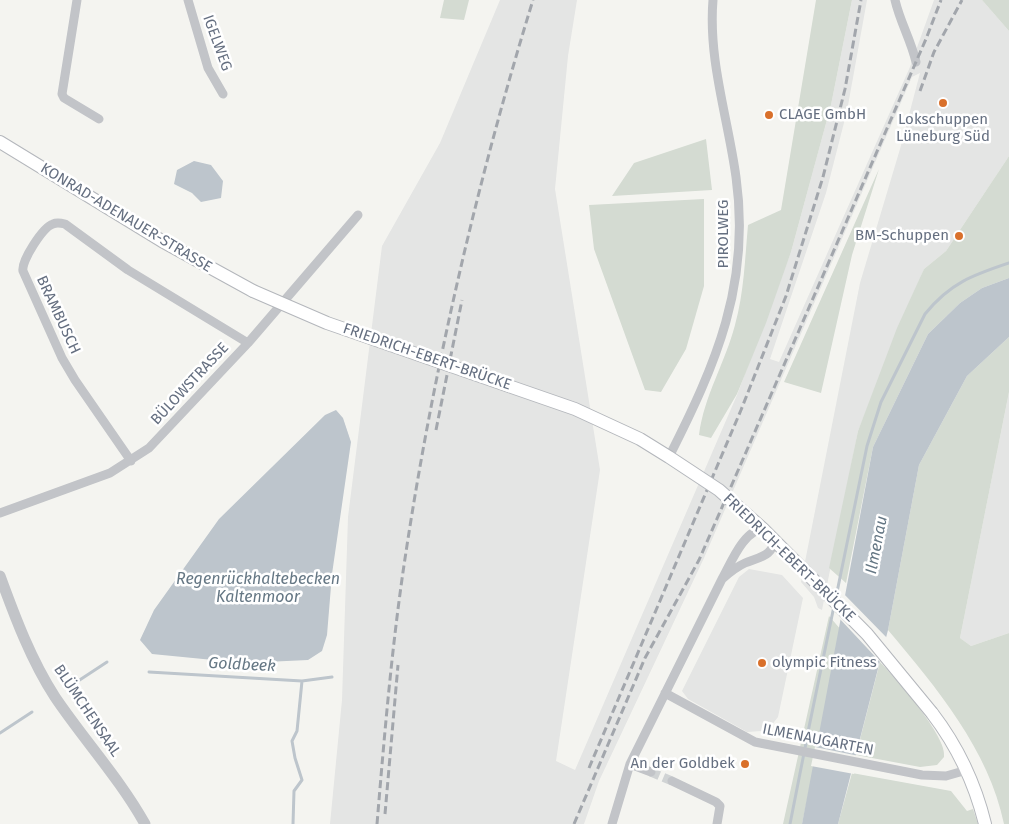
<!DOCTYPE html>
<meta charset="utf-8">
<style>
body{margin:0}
canvas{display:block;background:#f4f4f0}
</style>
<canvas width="1009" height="824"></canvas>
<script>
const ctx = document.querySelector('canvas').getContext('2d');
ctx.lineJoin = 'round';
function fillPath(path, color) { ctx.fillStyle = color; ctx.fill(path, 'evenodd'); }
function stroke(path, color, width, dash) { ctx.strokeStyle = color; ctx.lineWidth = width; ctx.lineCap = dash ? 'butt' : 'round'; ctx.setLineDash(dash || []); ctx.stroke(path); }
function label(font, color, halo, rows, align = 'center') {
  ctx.font = font + ' "Fira Sans",sans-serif'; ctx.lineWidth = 5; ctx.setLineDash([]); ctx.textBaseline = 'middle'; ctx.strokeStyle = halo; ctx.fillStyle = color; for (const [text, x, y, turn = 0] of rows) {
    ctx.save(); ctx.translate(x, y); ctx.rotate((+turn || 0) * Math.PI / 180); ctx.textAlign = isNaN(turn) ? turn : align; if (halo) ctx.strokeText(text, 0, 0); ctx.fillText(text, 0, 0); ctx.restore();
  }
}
fillPath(new Path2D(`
 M500,0H577L568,56L555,189L600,470L556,761L575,770L737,395L791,252L831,105L852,0H867L847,111L826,193L770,359L779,362L910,67L934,0H982L1009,31V156L946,251L924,269L858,431L822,610L818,608L814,597L801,582L860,283L900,149L920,73L912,77L704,558L599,781L584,824H330L342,700L348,517L382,246L440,143Z
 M1009,392V633L971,646L960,638Z
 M749,569L782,575L803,598L778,717L771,726L761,731L747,732L688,699L682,691L739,577Z`), '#e4e5e4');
fillPath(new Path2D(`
 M444,0H469L464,20L440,18Z
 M816,0H852L831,105L791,252L766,323L737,394L711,438L699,435C704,396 725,363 735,325C744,293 745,258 748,225L781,210Z
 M982,0H1009V31Z
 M706,139L712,190L612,196L634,163Z
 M1009,156V278L982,288L960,303L928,334L873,447L846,583L829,568L858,431L897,328L924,269L946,251Z
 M879,169L852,255L821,393L784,382Z
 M704,199V286L686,349L661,392L645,390L594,249L589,205Z
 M1009,337V392L960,638L971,646L1009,633V824H1004C989,750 936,687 888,630L919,465L967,376Z
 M829,616L842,631L802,824H783Z
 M880,662C895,678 948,737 944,757L937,765L920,767L856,755Z
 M852,773L951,791L967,811L973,809L978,824H838Z`), '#d4dbd2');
fillPath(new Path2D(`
 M194,161L211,165L223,181L221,198L201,202L192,193L174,184L177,170Z
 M1009,278V337L967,376L919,465L888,630L838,824H802L873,447L928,334L960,303L982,288Z
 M336,410L343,418L351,442L332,574L327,635L322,651L308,660L244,663L152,654L140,640L154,610L219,519L325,415Z`), '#bdc5cc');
fillPath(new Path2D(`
 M843,593L888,639L882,664L839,618Z
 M815,747L859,756L854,774L811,766Z`), '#f4f4f0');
stroke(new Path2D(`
 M836,597L867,446L881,402L925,314C950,283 973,275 1009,263
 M149,672L302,681L332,677
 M72,685L107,662
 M808,732L834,606
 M0,733L32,712
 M798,734L821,740
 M293,824L294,791L302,780L295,758L292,741L297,731L302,681
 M790,824L807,738`), '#bdc5cc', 3);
stroke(new Path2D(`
 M651,772L672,781`), '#d0d3d4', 9, [9, 4.5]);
const secondary = new Path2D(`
 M0,142L162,241L253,291
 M932,713C958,747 975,783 985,824`);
stroke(secondary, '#b4b7bc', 14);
stroke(new Path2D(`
 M77,0L62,94L64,98L99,119
 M188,0L208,68L223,94
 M895,0C900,22 911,40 916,62
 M669,457C716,364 751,284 736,177C728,118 708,60 713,0
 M131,461L75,380L62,358L23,271C21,261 43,227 53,224C57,222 61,223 65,224L128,270L248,343
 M0,513L110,473L149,448L248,343L358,215
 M722,579C731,563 744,529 764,529
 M665,693L755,742L922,775L946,776L967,770
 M630,764L651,772
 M672,781L716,802L720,806L717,824
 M612,824L630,764L722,579C729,573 736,567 745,563C759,557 775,556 774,537`), '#c2c4c8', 9);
stroke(new Path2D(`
 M0,576C15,617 31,660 55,697C84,740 120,779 145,824`), '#c2c4c8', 11);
stroke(secondary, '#fff', 12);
stroke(new Path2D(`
 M920,91L934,52L962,0
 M436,430L462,300
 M589,768L741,410L786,296L823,177L845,89L861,0
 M385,814L398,665
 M377,824C384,740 391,656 403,572C431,380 476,185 533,0
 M574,824L645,658L699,560L926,39L941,0`), '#a2a6ac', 3, [8, 4]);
const secondaryBridge = new Path2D(`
 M253,291L327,323L575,409L640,439L669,457L719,490L763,529L867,634L932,713`);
stroke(secondaryBridge, '#b4b7bc', 14, []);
stroke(secondaryBridge, '#fff', 12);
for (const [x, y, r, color] of [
 [943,103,5,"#d9702b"],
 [769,115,5,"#d9702b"],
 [959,236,5,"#d9702b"],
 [762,663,5,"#d9702b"],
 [745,764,5,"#d9702b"]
]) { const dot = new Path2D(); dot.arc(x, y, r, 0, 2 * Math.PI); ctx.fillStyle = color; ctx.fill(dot); stroke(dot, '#fff', 2); }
label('15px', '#656f80', '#fff', [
 ["IGELWEG",217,43,70],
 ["KONRAD-ADENAUER-STRASSE",126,218,31],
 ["PIROLWEG",724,234,-90],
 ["BRAMBUSCH",58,315,65],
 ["FRIEDRICH-EBERT-BRÜCKE",427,357,19],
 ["BÜLOWSTRASSE",190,384,-47],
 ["FRIEDRICH-EBERT-BRÜCKE",789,558,44],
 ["BLÜMCHENSAAL",87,711,56],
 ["ILMENAUGARTEN",818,740,11]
]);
label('15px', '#656f80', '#fff', [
 ["CLAGE GmbH",779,115],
 ["Lokschuppen",943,120,"center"],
 ["Lüneburg Süd",943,137,"center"],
 ["BM-Schuppen",949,236,"right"],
 ["olympic Fitness",772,663],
 ["An der Goldbek",735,764,"right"]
], 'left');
label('italic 16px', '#657784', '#fff', [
 ["Ilmenau",877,545,-79],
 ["Regenrückhaltebecken",258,580],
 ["Kaltenmoor",258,598],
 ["Goldbeek",242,665,3]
]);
</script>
